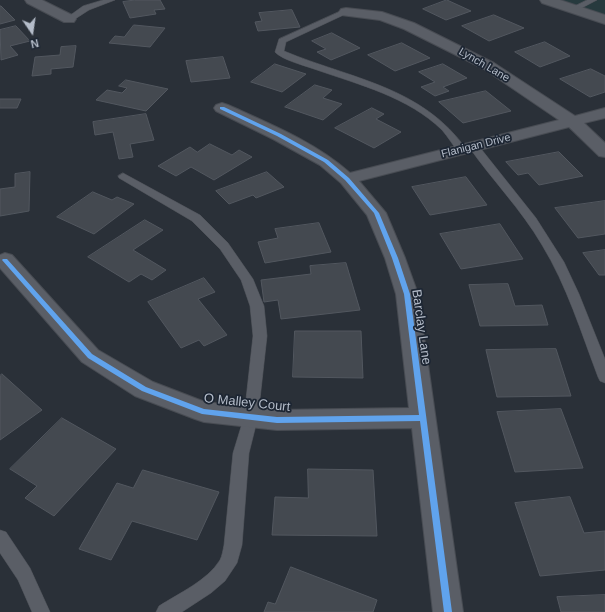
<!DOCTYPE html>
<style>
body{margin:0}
#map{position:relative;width:605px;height:612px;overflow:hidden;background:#2a3038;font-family:Arial,sans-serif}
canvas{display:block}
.north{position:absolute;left:12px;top:12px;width:40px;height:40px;-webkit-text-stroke:3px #1d2633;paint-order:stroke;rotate:167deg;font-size:11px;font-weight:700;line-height:16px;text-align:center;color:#b4bcc9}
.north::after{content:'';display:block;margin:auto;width:14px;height:18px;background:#b4bcc9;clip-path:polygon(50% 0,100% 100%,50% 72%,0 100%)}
</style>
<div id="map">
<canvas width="605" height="612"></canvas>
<div class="north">N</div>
</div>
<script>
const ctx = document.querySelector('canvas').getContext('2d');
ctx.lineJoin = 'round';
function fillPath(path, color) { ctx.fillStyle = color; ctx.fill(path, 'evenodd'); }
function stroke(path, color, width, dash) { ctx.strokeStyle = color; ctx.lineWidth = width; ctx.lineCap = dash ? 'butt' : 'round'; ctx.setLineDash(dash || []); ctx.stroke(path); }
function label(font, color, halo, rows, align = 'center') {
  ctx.font = font + ' Arial,sans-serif'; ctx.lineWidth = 3.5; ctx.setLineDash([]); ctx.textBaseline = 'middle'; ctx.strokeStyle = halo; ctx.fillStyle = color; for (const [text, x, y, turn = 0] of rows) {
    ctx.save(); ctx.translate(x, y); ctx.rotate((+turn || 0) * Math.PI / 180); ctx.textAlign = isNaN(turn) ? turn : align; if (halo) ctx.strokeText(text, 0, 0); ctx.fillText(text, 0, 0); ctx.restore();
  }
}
fillPath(new Path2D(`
 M559,0H605V15Z`), '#273a3e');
const building = new Path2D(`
 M135,0H160L165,9L154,10L156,14L130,18L123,2Z
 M447,0L471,11L446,20L423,9Z
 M0,6H1L15,20L0,24Z
 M292,10L300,27L258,31L255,22L262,21L259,13Z
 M494,15L524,28L489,41L462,26Z
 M134,25L165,28L150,47L109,43L115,36L124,37Z
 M16,26L30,41L10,46L18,55L1,60L0,30Z
 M332,33L360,48L331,60L317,52L326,49L312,41Z
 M545,42L570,56L540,67L515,52Z
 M402,43L430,58L395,71L368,55Z
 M76,46L73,67L51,69V74L32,76L35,57L60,55L61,47Z
 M223,57L230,78L191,82L186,61Z
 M275,64L306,74L282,92L251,82Z
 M443,64L467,78L443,87L449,91L435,96L421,87L435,82L419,72Z
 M591,69L605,76V92L590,97L560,79Z
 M126,80L168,89L146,111L96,100L107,90L122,93L127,88L119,86Z
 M315,85L332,90L323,98L342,104L323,120L285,107Z
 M486,91L511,111L463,123L439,102Z
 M0,99H21L17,108H0Z
 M372,108L384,114L376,119L401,132L374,148L335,128Z
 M146,114L154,140L130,144L133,157L119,159L113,132L95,135L93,122Z
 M210,144L232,155L239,150L252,157L214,180L191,167L176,176L158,166L190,147L197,152Z
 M559,152L583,176L539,185L528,173L518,175L506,162Z
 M30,172L29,211L0,216V189L15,187V174Z
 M267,172L284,187L256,198L253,195L229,204L216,191Z
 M466,177L487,205L430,215L412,187Z
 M93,192L112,200L117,197L134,204L94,234L57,217Z
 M605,201V234L578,238L555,208Z
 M145,220L163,230L133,250L166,270L152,280L141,274L129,282L88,257Z
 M319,223L331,252L265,263L258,242L278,238L275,229Z
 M500,224L523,259L461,269L440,234Z
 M605,250V275H599L583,253Z
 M346,263L360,310L281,319L278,300L264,302L261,280L311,274L310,266Z
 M204,278L215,292L198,299L227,335L204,346L199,340L181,348L148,302Z
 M508,284L515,306L542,305L548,325L480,326L469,285Z
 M295,331H361L363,378L293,377Z
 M556,349L571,396L497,397L486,350Z
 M2,374L42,410L0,440V376Z
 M561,409L583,468L515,472L497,412Z
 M62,418L116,449L54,516L25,498L37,486L10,469Z
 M308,469L373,470L377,536L272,535L275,497L308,498Z
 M143,470L219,492L197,540L132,521L111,560L79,549L117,483L133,488Z
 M570,497L584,533L605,531V570L540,576L515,503Z
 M291,567L377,600L373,612H264L268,602L275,604Z
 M605,595V612H561L557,597Z`);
fillPath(building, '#444950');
stroke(building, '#52575f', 1);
const lane = new Path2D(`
 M103,0H115L89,10L72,21L65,19L83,6Z
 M587,0H597L576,11L569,9Z
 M343,10L350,12L286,42L284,51C351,79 422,86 467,150L466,152H458C453,145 448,137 442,130C408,97 360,85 317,70C306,66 282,60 275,52L279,39Z
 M474,144L478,145L536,218L564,262L579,294L605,359V383L600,381L598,377C581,332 567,286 542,245C521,209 492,180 469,147Z
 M123,173L200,215L228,243L253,279L264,306L267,336L258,417L249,453L242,545L237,563L225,581L211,593L182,612H156L159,606C179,593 207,581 220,560C222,556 223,550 224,545L233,453L244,417L253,336L250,306L241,280L220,249L192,221L119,178L118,176Z
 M0,530L6,532L30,568L50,612H32L18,580L0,553Z`);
const street = new Path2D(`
 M25,0H42L74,16L76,19L74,22H64L27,3Z
 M346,8L382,12L414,23L494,63L575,116L605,108V118L584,123L605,143V157L599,156L569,127L359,181L386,213L405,258L418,294L463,612H433L412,428L277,430L204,422L195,419L135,396L82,362L0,268V255L5,253L12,255L98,350L153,382L205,402L277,410L409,408L396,294L385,258L367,215L341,183L320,165L273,139L216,111L214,108L216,105L222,103L228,105C270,124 315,142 350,173L559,120L484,69L404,29L380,20L341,15L339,12L341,9Z`);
const secondary = new Path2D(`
 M540,0H560L605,15V24L542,3Z`);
stroke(lane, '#484c53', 1);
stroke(street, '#484c53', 2);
stroke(secondary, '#484c53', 2);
fillPath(lane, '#5a5e66');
fillPath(street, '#5a5e66');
fillPath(secondary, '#595d64');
fillPath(new Path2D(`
 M220,107H224L281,134L328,160L349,178L379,213L398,258L410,294L452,612H444L420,421L277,423L202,414L142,391L88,358L2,260L3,259H7L92,354L146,387L204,409L277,417L419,415L404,294L392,258L374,213L345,180L324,162L277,136L220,109Z`), '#60a3ed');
label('11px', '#b4bcc9', '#1d2633', [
 ["Lynch Lane",484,65,30],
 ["Flanigan Drive",476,146,-14]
]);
label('13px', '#b4bcc9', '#1d2633', [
 ["Barclay Lane",421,327,82],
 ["O Malley Court",247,403,6]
]);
</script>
